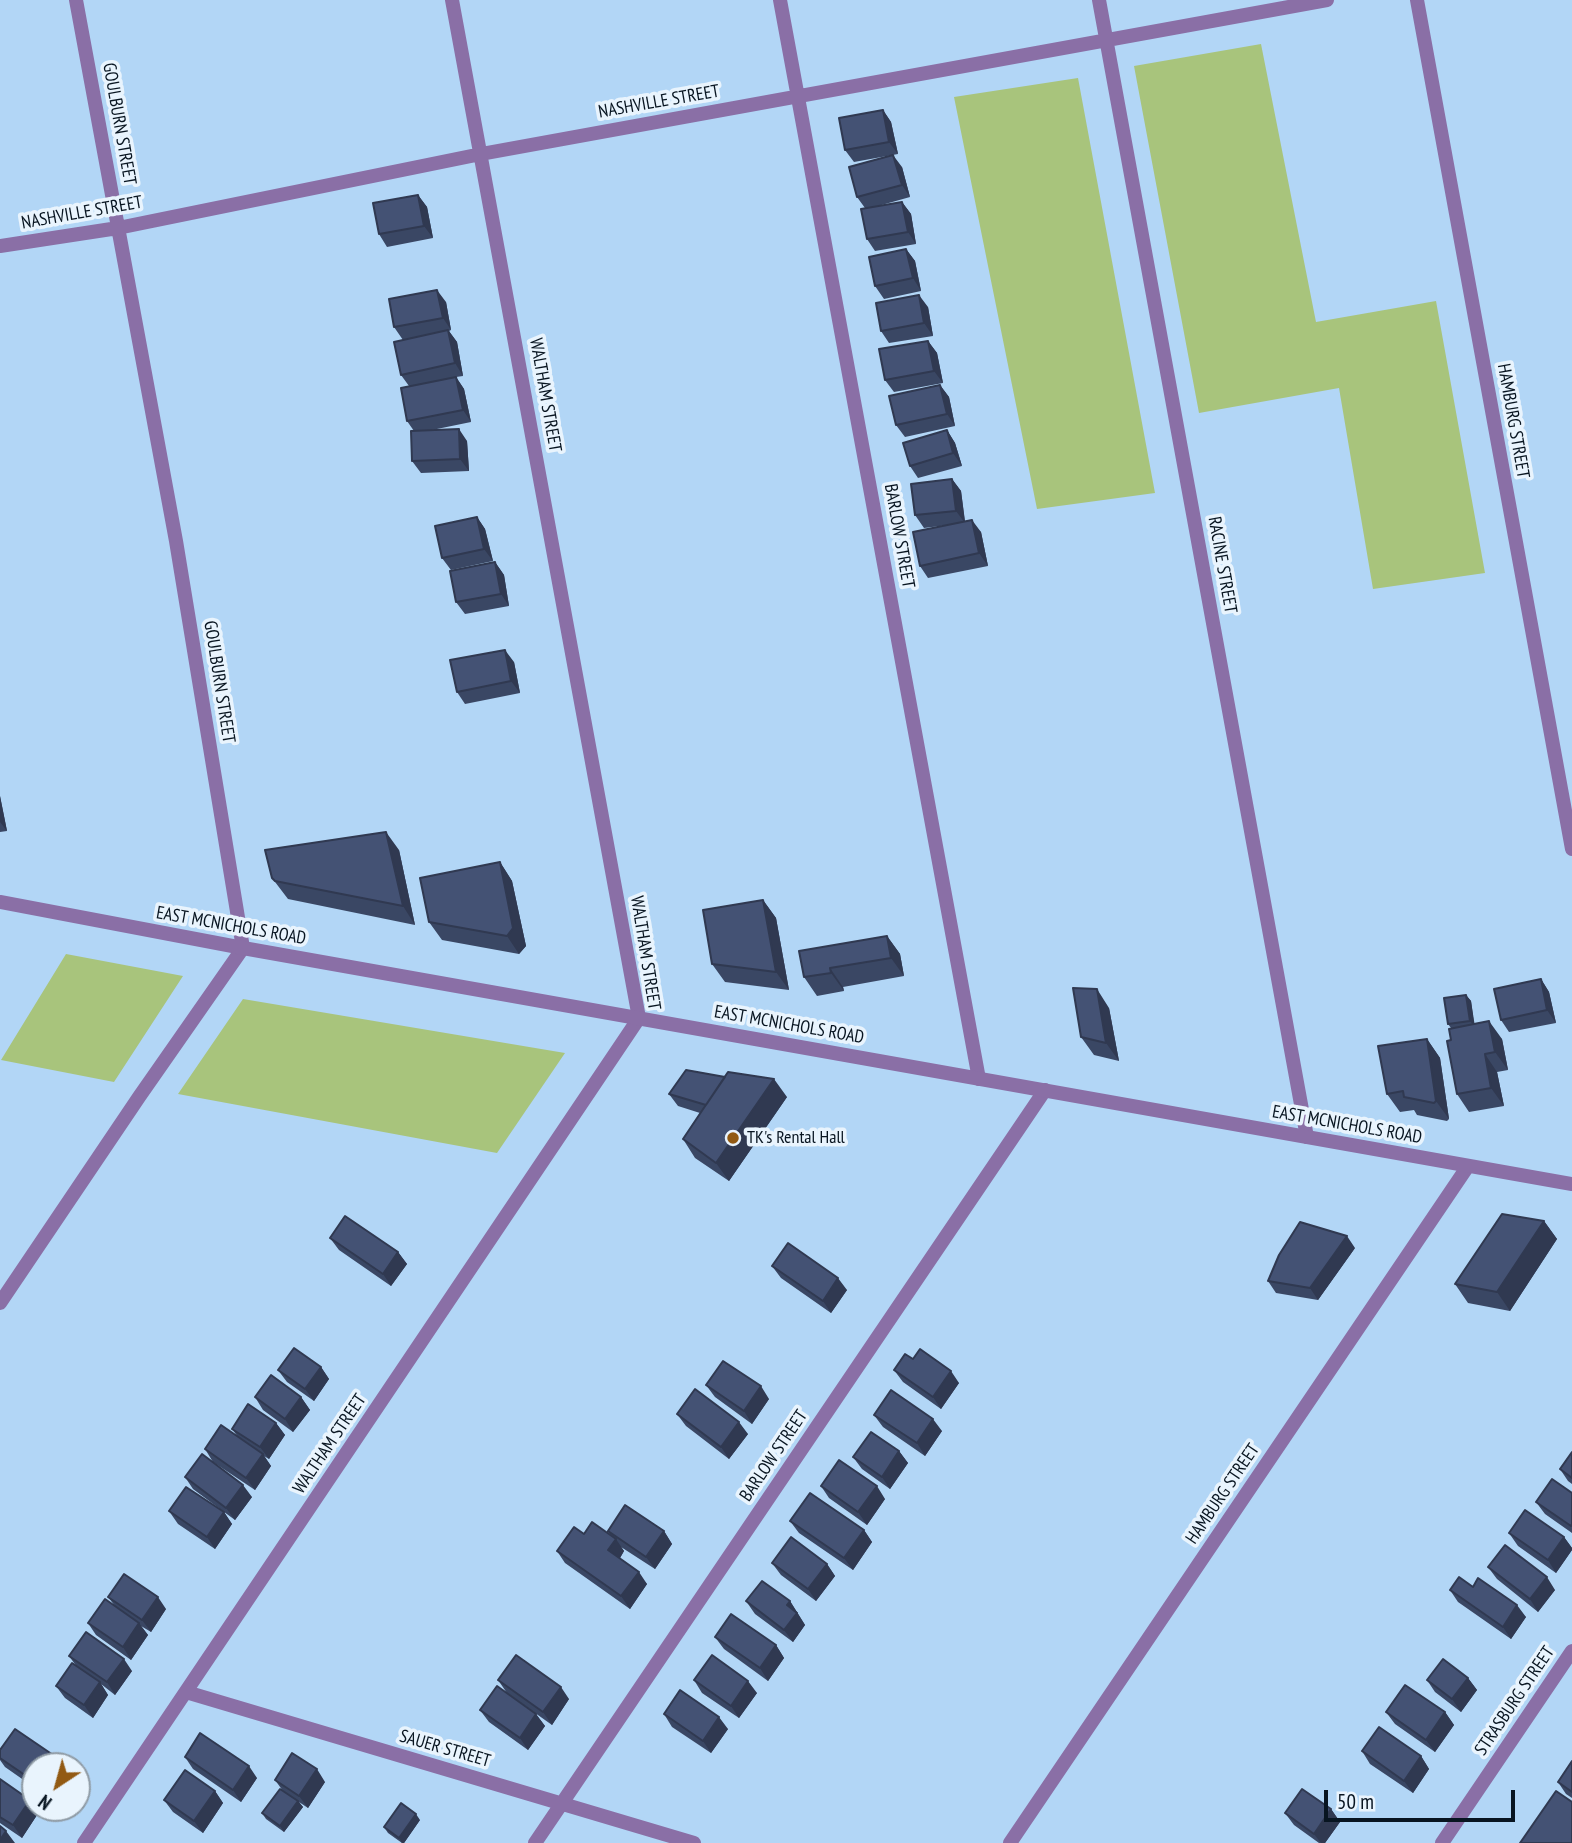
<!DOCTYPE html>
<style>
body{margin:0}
#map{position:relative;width:1572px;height:1843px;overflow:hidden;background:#b2d6f6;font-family:"PT Sans Narrow",sans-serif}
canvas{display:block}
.north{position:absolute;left:21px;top:1752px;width:70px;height:70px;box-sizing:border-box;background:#e9f4fd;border:2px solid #8f9ba5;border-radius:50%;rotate:216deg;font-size:19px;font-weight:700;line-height:28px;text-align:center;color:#081521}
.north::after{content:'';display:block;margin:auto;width:24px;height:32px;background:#925a13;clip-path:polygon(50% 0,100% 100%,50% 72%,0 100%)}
.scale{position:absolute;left:1324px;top:1790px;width:191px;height:32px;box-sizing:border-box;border:4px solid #081521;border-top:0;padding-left:9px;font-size:21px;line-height:24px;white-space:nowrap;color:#081521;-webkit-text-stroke:5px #e9f4fd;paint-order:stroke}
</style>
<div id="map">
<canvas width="1572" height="1843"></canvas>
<div class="north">N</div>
<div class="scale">50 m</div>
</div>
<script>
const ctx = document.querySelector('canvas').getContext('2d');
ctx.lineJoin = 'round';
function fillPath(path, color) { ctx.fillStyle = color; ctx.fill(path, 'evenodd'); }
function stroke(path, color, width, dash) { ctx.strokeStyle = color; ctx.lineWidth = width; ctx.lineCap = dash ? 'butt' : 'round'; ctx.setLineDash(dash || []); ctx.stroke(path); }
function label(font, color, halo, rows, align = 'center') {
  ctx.font = font + ' "PT Sans Narrow",sans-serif'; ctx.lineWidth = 7; ctx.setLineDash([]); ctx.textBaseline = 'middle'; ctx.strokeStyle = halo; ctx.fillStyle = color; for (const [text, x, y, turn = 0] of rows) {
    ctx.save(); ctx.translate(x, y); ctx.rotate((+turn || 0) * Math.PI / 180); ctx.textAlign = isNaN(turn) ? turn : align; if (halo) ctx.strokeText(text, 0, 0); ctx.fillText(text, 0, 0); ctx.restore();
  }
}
fillPath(new Path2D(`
 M1261,44L1316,322L1436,301L1485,573L1373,589L1339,388L1199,413L1134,66Z
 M1078,78L1155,493L1037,509L954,97Z
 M66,954L183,976L114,1082L1,1060Z
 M243,999L565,1053L497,1153L178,1094Z`), '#a8c47c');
stroke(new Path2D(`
 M780,0L979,1079
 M1099,0L1307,1137
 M1417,0L1572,849
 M0,246L118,228L481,154L1327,0
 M0,1303L139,1097L243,948L176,541L76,0
 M186,1692L694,1843
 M84,1843L639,1018L452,0
 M535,1843L1045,1090
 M1010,1843L1468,1166
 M1442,1843L1572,1651`), '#8a6fa6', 14);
stroke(new Path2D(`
 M0,902L243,948L1572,1184`), '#8a6fa6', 14);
fillPath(new Path2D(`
 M883,110L891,122L898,154L854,162L845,150Z
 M902,167L910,197L878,206L902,202L911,214L916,244L875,251L867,239L865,208L857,197Z
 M418,195L427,207L433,238L387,247L379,234Z
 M906,249L915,261L921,291L884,299L875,286Z
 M446,302L451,330L449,331L457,342L463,376L456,377L464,389L471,422L432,430L467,441L469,471L421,473L412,461L414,431L407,421L409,386L401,375L403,340L394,327Z
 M928,307L933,336L889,343L881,331Z
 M928,341L937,353L943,383L894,392L885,380Z
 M940,385L949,397L955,426L905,437L896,425Z
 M947,430L955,443L962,466L918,478L910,466Z
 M952,479L961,491L965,521L981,532L988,566L928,578L920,566L948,525L924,528L915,515Z
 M477,517L485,529L493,561L451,570L442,558Z
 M495,562L504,575L509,606L465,614L456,602Z
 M514,662L520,693L465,704L457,692Z
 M0,796L7,831L0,832Z
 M399,850L415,925L288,899L272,878Z
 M500,862L512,881L526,946L519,954L442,940L429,922Z
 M763,900L776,918L789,990L725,982L712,964Z
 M887,936L900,954L904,976L843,987L844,991L817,996L804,977Z
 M1541,979L1549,992L1556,1023L1509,1032L1501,1020Z
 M1466,995L1471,1001L1474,1024L1502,1039L1508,1070L1497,1072L1504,1106L1469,1112L1457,1094L1451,1028L1448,1024Z
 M1109,1008L1119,1061L1094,1055L1081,1037Z
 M1427,1039L1440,1058L1449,1119L1447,1121L1417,1115L1414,1110L1400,1112L1387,1094Z
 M669,1094L787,1097L729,1181L695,1158L683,1139L700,1113L678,1106Z
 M1544,1221L1557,1239L1510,1311L1468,1303L1455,1284Z
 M330,1238L398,1252L407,1264L391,1286L339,1250Z
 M1355,1248L1318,1300L1276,1293L1268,1281Z
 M772,1266L847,1290L831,1313L781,1278Z
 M913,1359L959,1383L941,1409L903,1382L894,1370Z
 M321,1367L329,1379L314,1401L287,1382L278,1370Z
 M706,1385L769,1399L752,1424L715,1397Z
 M255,1397H301L310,1410L293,1432L263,1410Z
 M677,1414L748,1434L729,1459L686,1426Z
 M874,1415L942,1431L925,1456L883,1427Z
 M276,1423L285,1435L269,1459L264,1456L271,1466L255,1490L213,1462L205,1449L238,1437L232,1429Z
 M899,1451L908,1463L890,1489L862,1469L853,1457Z
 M1572,1452V1484L1568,1481L1560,1469Z
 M185,1477L252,1497L235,1520L193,1489Z
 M821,1486L885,1499L867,1525L829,1498Z
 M1572,1493V1533L1545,1514L1536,1502Z
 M169,1511L224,1512L232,1524L215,1549L178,1524Z
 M790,1521L864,1530L872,1542L853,1570L799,1533Z
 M608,1531H664L672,1544L655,1569L621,1547L624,1551L620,1558L647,1584L630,1609L565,1563L557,1551L584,1534L611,1536Z
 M1509,1533L1564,1537L1572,1548V1550L1556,1573L1518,1546Z
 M772,1563L827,1564L835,1576L816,1601L781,1575Z
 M1488,1567L1555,1590L1538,1612L1497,1579Z
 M1473,1587L1526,1617L1511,1639L1458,1602L1450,1590Z
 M108,1597L166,1609L151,1632L141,1626L148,1635L131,1660L96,1635L88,1623L115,1606Z
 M746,1601H790L805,1625L793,1642L755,1614Z
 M715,1637L776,1645L784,1658L768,1681L724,1649Z
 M69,1656L132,1671L115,1695L101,1684L108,1695L93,1718L65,1698L56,1686L77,1667Z
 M1468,1678L1477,1690L1461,1712L1435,1692L1427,1680Z
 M498,1680L569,1699L552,1725L507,1693Z
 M694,1680L757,1693L739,1718L702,1693Z
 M480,1710L536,1714L545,1726L528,1750L489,1722Z
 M1386,1712H1445L1454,1725L1435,1752L1395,1724Z
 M664,1714L728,1729L711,1753L672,1727Z
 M0,1750L59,1759L64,1766H35V1788L5,1767L0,1760Z
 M1362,1751L1421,1756L1429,1769L1413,1793L1370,1764Z
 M185,1757L257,1778L241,1802L193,1769Z
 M1572,1761V1798L1566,1794L1558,1782Z
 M0,1779L36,1808L39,1812L22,1838L0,1823Z
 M275,1780L325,1782L308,1808L299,1802L303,1807L284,1832L266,1819L262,1813L283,1791Z
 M215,1791L223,1803L203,1833L173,1812L164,1800Z
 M1331,1809L1340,1822L1325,1843H1319L1294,1825L1285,1813Z
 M420,1820L404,1843H402L388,1833L384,1827Z`), '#3a4764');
fillPath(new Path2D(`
 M883,110L891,122L898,154L889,142Z
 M893,155L902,167L910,197L902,185Z
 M418,195L427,207L433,238L424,226Z
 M902,202L911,214L916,244L908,232Z
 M906,249L915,261L921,291L913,278Z
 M437,290L446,302L451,330L443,318Z
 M919,295L928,307L933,336L924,323Z
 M448,330L457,342L463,376L455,363Z
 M928,341L937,353L943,383L934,371Z
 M456,377L464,389L471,422L463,410Z
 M940,385L949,397L955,426L947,414Z
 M459,429L467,441L469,471L460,459Z
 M947,430L955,443L962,466L953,453Z
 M952,479L961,491L965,523L956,511Z
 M477,517L485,529L493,561L484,549Z
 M972,520L981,532L988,566L979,553Z
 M495,562L504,575L509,606L501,594Z
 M505,650L514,662L520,693L511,681Z
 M0,796L7,831L0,822Z
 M386,832L399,850L415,925L403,906Z
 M500,862L512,881L526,946L519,954L507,936Z
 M763,900L776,918L789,990L776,972Z
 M887,936L900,954L904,976L891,958Z
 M830,968L843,987L844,991L831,973Z
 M1541,979L1549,992L1556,1023L1547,1010Z
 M1097,989L1109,1008L1119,1061L1106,1043Z
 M1466,995L1471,1001L1475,1027L1470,1021Z
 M1489,1021L1502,1039L1508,1070L1495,1052Z
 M1427,1039L1440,1058L1449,1119L1436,1101Z
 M1485,1054L1497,1072L1504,1106L1491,1088Z
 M774,1079L787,1097L729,1181L716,1163Z
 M1544,1221L1557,1239L1510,1311L1497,1292Z
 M1347,1236L1355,1248L1318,1300L1310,1288Z
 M398,1252L407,1264L391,1286L383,1274Z
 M838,1278L847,1290L831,1313L823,1301Z
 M321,1367L329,1379L314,1401L305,1389Z
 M951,1371L959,1383L941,1409L933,1397Z
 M761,1386L769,1399L752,1424L744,1411Z
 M301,1397L310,1410L293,1432L285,1419Z
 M933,1419L942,1431L925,1456L917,1443Z
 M739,1422L748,1434L729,1459L721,1447Z
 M276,1423L285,1435L269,1459L260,1447Z
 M899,1451L908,1463L890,1489L882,1477Z
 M263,1454L271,1466L255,1490L246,1478Z
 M243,1485L252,1497L235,1520L226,1508Z
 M877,1486L885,1499L867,1525L858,1512Z
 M224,1512L232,1524L215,1549L207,1537Z
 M864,1530L872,1542L853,1570L844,1558Z
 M664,1531L672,1544L655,1569L646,1557Z
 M1564,1537L1572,1548V1550L1556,1573L1548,1560Z
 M616,1539L624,1551L617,1563L608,1550Z
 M827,1564L835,1576L816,1601L808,1589Z
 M639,1572L647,1584L630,1609L621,1596Z
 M1547,1577L1555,1590L1538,1612L1530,1599Z
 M158,1597L166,1609L151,1632L142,1620Z
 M790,1601L805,1625L793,1642L784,1630L787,1605Z
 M1517,1605L1526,1617L1511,1639L1503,1627Z
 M139,1623L148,1635L131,1660L123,1647Z
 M776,1645L784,1658L768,1681L760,1668Z
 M124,1659L132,1671L115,1695L107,1682Z
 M1468,1678L1477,1690L1461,1712L1452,1699Z
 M748,1681L757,1693L739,1718L731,1706Z
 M100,1682L108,1695L93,1718L84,1705Z
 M561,1687L569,1699L552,1725L543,1712Z
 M1445,1712L1454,1725L1435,1752L1426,1740Z
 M536,1714L545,1726L528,1750L520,1738Z
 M719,1717L728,1729L711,1753L703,1741Z
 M1421,1756L1429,1769L1413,1793L1404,1781Z
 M59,1759L64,1766H54Z
 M249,1766L257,1778L241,1802L233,1790Z
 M317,1769L325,1782L308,1808L299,1796Z
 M215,1791L223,1803L203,1833L194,1821Z
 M30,1800L35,1808L39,1812L22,1838L13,1825Z
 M298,1801L303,1807L284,1832L280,1826Z
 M1331,1809L1340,1822L1325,1843H1321L1314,1834Z
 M416,1814L420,1820L404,1843H402L399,1838Z
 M6,1831L15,1843H0V1840Z`), '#303951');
const building = new Path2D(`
 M883,110L889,142L845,150L839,118Z
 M893,155L902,185L857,197L849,167Z
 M418,195L424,226L379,234L373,203Z
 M902,202L908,232L867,239L861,209Z
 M906,249L913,278L875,286L869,257Z
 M437,290L443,318L394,327L389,299Z
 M919,295L924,323L881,331L876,303Z
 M448,330L455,363L401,375L394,342Z
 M928,341L934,371L885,380L879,349Z
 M456,377L463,410L407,421L401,388Z
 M940,385L947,414L896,425L889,396Z
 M459,429L460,459L412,461L411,431Z
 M947,430L953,453L910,466L903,443Z
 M952,479L956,511L915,515L911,484Z
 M477,517L484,549L442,558L435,526Z
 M972,520L979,553L920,566L913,532Z
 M495,562L501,594L456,602L450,571Z
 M505,650L511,681L457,692L450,660Z
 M386,832L403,906L275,881L272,878L265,850Z
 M500,862L513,928L507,936L429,922L420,878Z
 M763,900L776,972L712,964L703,910Z
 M887,936L891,958L830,968L831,973L804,977L799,951Z
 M1541,979L1547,1010L1501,1020L1494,989Z
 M1073,988L1097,989L1106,1043L1081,1037Z
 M1466,995L1470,1021L1448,1024L1444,998Z
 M1489,1021L1495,1052L1485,1054L1491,1088L1457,1094L1447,1041L1451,1040L1449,1029Z
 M1427,1039L1436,1101L1434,1103L1404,1097L1403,1091L1387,1094L1378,1046Z
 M686,1070L725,1077L706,1105L669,1094Z
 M728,1072L774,1079L716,1163L683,1139Z
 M1502,1214L1544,1221L1497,1292L1455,1284Z
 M345,1216L398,1252L383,1274L330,1238Z
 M1300,1222L1347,1236L1310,1288L1268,1281L1279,1255Z
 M788,1243L838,1278L823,1301L772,1266Z
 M294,1348L321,1367L305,1389L278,1370Z
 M920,1349L951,1371L933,1397L894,1370L905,1354L913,1359Z
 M723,1361L761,1386L744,1411L706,1385Z
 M271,1375L301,1397L285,1419L255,1397Z
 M695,1389L739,1422L721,1447L677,1414Z
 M891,1390L933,1419L917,1443L874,1415Z
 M248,1404L276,1423L260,1447L232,1429Z
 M221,1425L263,1454L246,1478L205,1449Z
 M871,1432L899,1451L882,1477L853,1457Z
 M1572,1452V1478L1560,1469Z
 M202,1454L243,1485L226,1508L185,1477Z
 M839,1460L877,1486L858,1512L821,1486Z
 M1552,1479L1572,1493V1524L1571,1526L1536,1502Z
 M186,1487L224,1512L207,1537L169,1511Z
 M810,1493L864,1530L844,1558L790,1521Z
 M625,1505L664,1531L646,1557L608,1531Z
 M1525,1510L1564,1537L1548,1560L1509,1533Z
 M592,1522L616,1539L608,1550L639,1572L621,1596L557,1551L574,1527L584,1534Z
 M791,1537L827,1564L808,1589L772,1563Z
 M1505,1545L1547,1577L1530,1599L1488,1567Z
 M124,1574L158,1597L142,1620L108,1597Z
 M1459,1577L1473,1587L1478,1578L1517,1605L1503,1627L1450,1590Z
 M762,1581L790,1601L787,1605L797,1613L784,1630L746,1601Z
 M105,1599L139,1623L123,1647L88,1623Z
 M731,1614L776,1645L760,1668L715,1637Z
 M86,1632L124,1659L107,1682L69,1656Z
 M516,1655L561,1687L543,1712L498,1680Z
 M712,1655L748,1681L731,1706L694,1680Z
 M1443,1659L1468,1678L1452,1699L1427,1680Z
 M72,1663L100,1682L84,1705L56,1686Z
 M1405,1685L1445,1712L1426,1740L1386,1712Z
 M497,1686L536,1714L520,1738L480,1710Z
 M680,1690L719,1717L703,1741L664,1714Z
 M1379,1727L1421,1756L1404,1781L1362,1751Z
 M15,1729L59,1759L54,1766H35V1782L0,1758V1750Z
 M200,1733L249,1766L233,1790L185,1757Z
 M292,1753L317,1769L299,1796L275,1780Z
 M1572,1761V1792L1558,1782Z
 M185,1770L215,1791L194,1821L164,1800Z
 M0,1779L30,1800L13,1825L0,1817Z
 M280,1789L298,1801L280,1826L262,1813Z
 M1302,1789L1331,1809L1314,1834L1285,1813Z
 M1556,1791L1572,1802V1843H1520Z
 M401,1803L416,1814L399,1838L384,1827Z
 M0,1826L6,1831L0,1840Z`);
fillPath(building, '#445274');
stroke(building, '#303951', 2);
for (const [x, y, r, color] of [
 [733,1138,7,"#925a13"]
]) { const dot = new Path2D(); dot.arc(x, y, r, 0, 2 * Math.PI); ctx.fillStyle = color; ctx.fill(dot); stroke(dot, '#e9f4fd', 2.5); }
label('18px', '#081521', '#e9f4fd', [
 ["NASHVILLE STREET",659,102,-10],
 ["GOULBURN STREET",119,124,80],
 ["NASHVILLE STREET",82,213,-10],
 ["WALTHAM STREET",545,395,80],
 ["HAMBURG STREET",1513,421,80],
 ["BARLOW STREET",899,536,80],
 ["RACINE STREET",1222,565,80],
 ["GOULBURN STREET",219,682,81],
 ["EAST MCNICHOLS ROAD",231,926,10],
 ["WALTHAM STREET",645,953,81],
 ["EAST MCNICHOLS ROAD",789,1025,10],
 ["EAST MCNICHOLS ROAD",1347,1125,10],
 ["WALTHAM STREET",330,1444,-56],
 ["BARLOW STREET",774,1456,-56],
 ["HAMBURG STREET",1223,1494,-56],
 ["STRASBURG STREET",1515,1701,-56],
 ["SAUER STREET",445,1749,16]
]);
label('18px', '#081521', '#e9f4fd', [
 ["TK's Rental Hall",747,1138]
], 'left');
</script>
